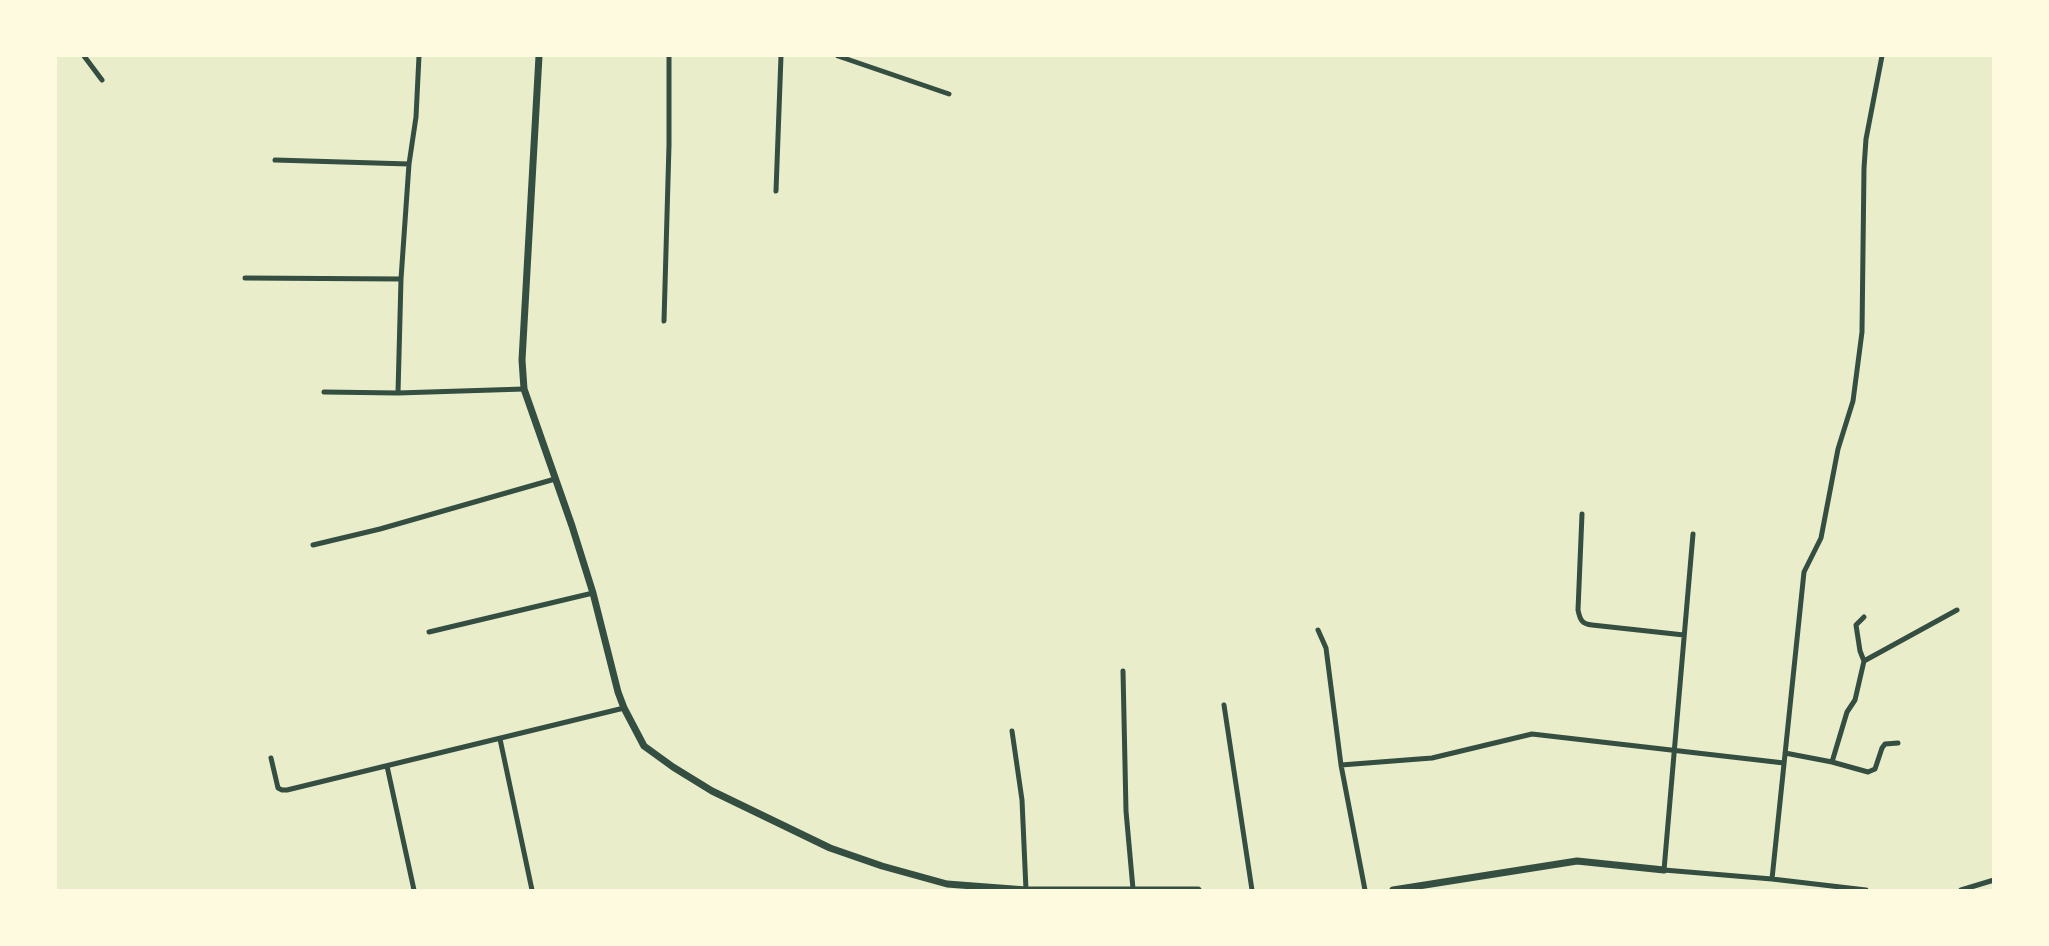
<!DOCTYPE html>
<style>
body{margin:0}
#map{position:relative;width:2049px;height:946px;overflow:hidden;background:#e9edc9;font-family:"IBM Plex Sans",sans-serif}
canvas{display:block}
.frame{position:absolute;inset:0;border:57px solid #fefae0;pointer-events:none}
</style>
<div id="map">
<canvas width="2049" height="946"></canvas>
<div class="frame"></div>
</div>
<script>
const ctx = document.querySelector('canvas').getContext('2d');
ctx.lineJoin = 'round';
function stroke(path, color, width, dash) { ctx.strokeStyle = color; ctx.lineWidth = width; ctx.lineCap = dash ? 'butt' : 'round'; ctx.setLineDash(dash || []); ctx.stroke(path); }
stroke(new Path2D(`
 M84,56L102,80
 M838,56L949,94
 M275,160L409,164
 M776,191L781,56
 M245,278L401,279
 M664,321L669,145V56
 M324,392L398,393L524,389
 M398,393L401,279L409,164L416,117L419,56
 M1582,514L1578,610C1580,620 1582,624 1592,625L1684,635
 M1693,534L1664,870L1772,879L1866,890
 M313,545L380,529L555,479
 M1318,630L1326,648L1341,765L1365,890
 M429,632L593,593
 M1864,661L1860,651L1856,625L1864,617
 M1123,671L1126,811L1133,889
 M1224,705L1252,890
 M1012,731L1022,800L1026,890
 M500,739L532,890
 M1785,753L1832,762L1847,712L1855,700L1864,661L1957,610
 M271,758L278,788L282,790H287L624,708
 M1832,762L1868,772L1875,769L1882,748L1885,744L1898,743
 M1341,765L1432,758L1532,734L1784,763
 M387,766L414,890
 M1772,879L1804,572L1821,538L1838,449L1853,401L1862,332L1864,168L1866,139L1882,56
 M1961,890L1994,880`), '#344e41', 5);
stroke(new Path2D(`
 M539,56L522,360L524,389L572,526L593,593L618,692L624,708L644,746L673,767L712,791L830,848L882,866L947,884L1026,890H1198
 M1393,890L1577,861L1664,870`), '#344e41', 7);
</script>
